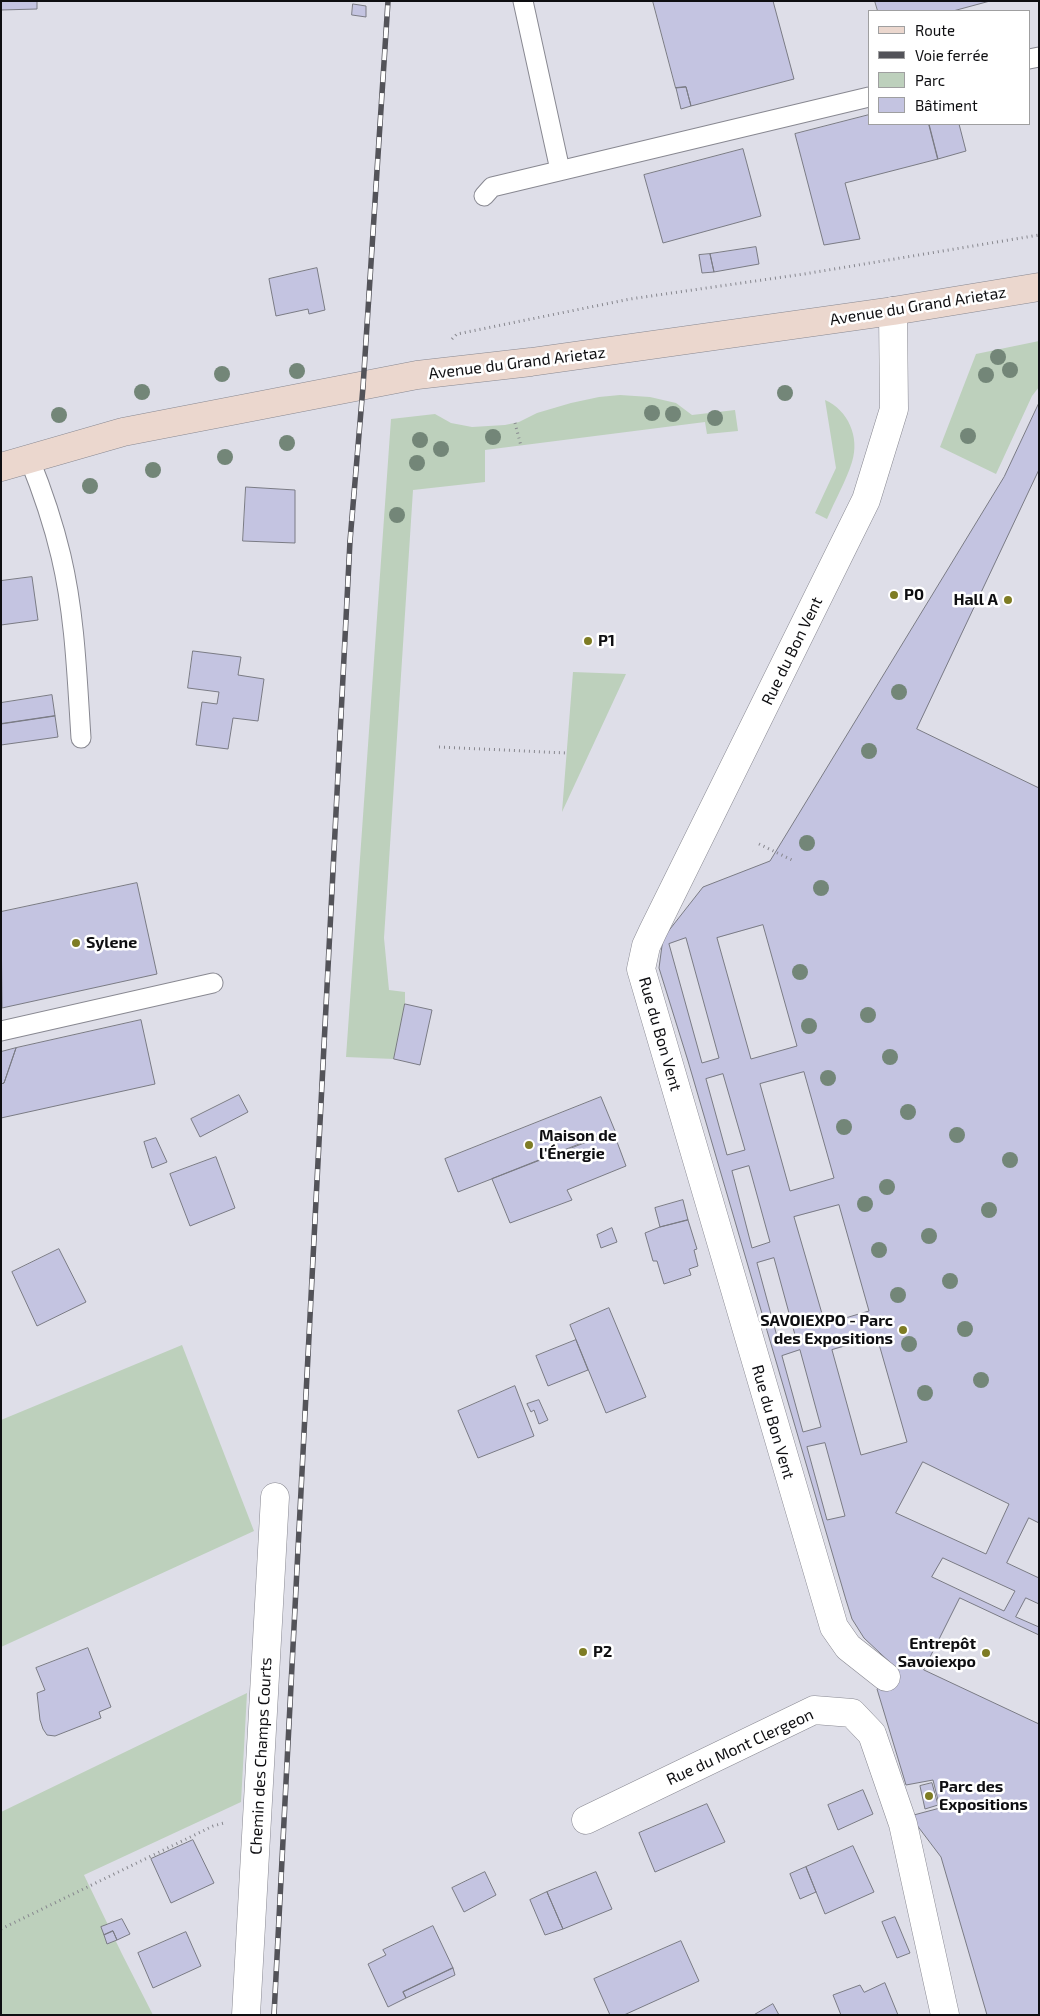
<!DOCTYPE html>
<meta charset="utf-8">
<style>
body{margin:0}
#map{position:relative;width:1040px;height:2016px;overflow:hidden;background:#dedee8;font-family:"Exo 2",sans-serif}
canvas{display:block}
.frame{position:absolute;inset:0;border:2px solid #0e0e11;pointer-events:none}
.legend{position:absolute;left:868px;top:10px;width:162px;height:115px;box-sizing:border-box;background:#fff;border:1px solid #9f9fa0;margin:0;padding:6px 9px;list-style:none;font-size:15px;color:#0e0e11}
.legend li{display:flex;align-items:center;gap:10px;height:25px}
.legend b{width:25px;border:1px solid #9f9fa0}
</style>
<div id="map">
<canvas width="1040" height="2016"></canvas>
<div class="frame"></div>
<ul class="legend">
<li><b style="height:6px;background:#ebd7ce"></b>Route</li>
<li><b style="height:6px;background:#535359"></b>Voie ferrée</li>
<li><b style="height:14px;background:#bdd0bc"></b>Parc</li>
<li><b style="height:14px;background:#c4c4e1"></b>Bâtiment</li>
</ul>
</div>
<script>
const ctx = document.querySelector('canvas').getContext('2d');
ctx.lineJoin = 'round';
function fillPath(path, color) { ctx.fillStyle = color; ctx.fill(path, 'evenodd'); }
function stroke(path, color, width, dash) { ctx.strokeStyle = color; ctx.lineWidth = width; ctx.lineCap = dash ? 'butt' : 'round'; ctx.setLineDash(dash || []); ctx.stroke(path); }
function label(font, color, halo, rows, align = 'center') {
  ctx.font = font + ' "Exo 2",sans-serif'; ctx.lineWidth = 5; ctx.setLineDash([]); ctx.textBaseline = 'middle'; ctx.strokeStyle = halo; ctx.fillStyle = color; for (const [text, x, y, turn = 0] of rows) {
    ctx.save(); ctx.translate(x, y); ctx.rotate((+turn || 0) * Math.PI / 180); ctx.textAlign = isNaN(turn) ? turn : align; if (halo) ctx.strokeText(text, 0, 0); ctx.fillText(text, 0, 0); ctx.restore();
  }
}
fillPath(new Path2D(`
 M1039,341V387L1032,396L996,474L940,447L976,354Z
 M620,395L650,397L676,403L692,415L735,410L738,431L707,434L705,422L485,450V482L413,490L384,938L389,990L405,992V1004L394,1059L346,1057L391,419L435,414L451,423L472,427L505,425L519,422L537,413L571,403L599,397Z
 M825,400C848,410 860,437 852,462C846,481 835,500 827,519L815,513L836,468Z
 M573,672L626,674L562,812Z
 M182,1345L254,1531L1,1647V1420Z
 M247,1693L241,1802L84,1875L122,1954L153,2015H1V1812Z`), '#bdd0bc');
const building = new Path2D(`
 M1,1H37V9L1,10Z
 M653,1H773L794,79L691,106L686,87L676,88Z
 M875,1H990L953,11H878Z
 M353,4L366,6V17L352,15Z
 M686,87L691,106L681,109L676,88Z
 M869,115V124H929L938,159L845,183L860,239L824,245L795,134Z
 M929,124H959L966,151L938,159Z
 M743,149L761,216L663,243L644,175Z
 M756,247L759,264L714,272L710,254Z
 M710,254L714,272L702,273L699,255Z
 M317,268L325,310L309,314L308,309L276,316L269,279Z
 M1039,403V2015H987L941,1857L910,1816L940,1808L933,1780L906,1785L877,1689L897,1669L864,1638L852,1619L846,1600L688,1061L659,968L663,938L703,887L770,861L1004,477Z
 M1039,470V788L917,729Z
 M246,487L295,490V543L243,541Z
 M32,577L38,620L1,625V581Z
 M193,651L241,657L238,675L264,679L258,721L233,718L228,749L196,745L202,702L217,704L219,692L188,688Z
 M52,695L55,716L1,724V703Z
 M55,716L58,737L1,745V724Z
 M137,883L157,974L2,1008L1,912Z
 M763,925L797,1046L751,1059L717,938Z
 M686,938L719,1058L702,1063L669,944Z
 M405,1004L432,1010L420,1065L394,1059Z
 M141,1020L155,1084L1,1118V1084L4,1083L16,1048Z
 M16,1048L4,1083L1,1084V1052Z
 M804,1072L834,1178L790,1191L760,1084Z
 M723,1074L745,1150L727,1155L706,1079Z
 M239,1095L248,1112L200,1137L191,1119Z
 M601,1097L615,1131L458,1192L445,1159Z
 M613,1131L626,1166L567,1190L572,1200L510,1223L492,1179Z
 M156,1138L167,1162L152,1168L144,1142Z
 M216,1157L235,1208L190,1226L170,1174Z
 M749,1166L770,1242L752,1248L732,1171Z
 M683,1200L688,1220L660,1227L655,1208Z
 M839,1205L869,1311L825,1324L794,1217Z
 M688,1220L697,1249L694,1250L698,1266L689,1269L691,1275L664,1284L657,1261H653L645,1233L660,1227Z
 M612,1228L617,1242L601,1248L597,1235Z
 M59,1249L86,1302L37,1326L12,1272Z
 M774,1258L795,1335L778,1340L757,1263Z
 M609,1308L646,1397L606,1413L570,1325Z
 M877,1337L907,1442L861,1455L832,1350Z
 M576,1340L588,1370L548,1386L536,1356Z
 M800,1350L821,1427L803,1432L782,1356Z
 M515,1386L534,1436L478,1458L458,1411Z
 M539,1400L548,1420L539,1424L534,1410L531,1412L527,1404Z
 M825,1443L845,1516L827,1520L807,1447Z
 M923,1462L1009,1504L986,1554L896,1513Z
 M1029,1518L1039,1523V1578L1007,1563Z
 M943,1558L1015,1591L1004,1611L932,1577Z
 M960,1598L1039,1635V1724L924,1670Z
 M1026,1598L1039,1604V1627L1016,1617Z
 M88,1648L111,1707L99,1712L101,1718L55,1736L47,1735L43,1729L40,1720L37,1693L45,1690L36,1668Z
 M932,1783L938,1805L925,1809L920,1786Z
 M863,1790L873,1814L838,1830L828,1805Z
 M707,1804L725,1842L655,1872L639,1833Z
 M193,1840L214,1883L171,1903L151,1859Z
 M853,1846L874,1892L825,1914L806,1867Z
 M806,1867L816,1892L800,1899L790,1874Z
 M485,1872L496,1895L464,1912L452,1888Z
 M596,1872L612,1909L563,1929L547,1892Z
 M547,1892L563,1929L545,1935L530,1900Z
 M895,1917L910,1953L897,1958L882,1922Z
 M122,1919L130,1934L117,1940L113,1931L104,1935L101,1927Z
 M433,1926L453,1968L403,1992L406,1998L388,2007L368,1964L386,1955L383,1950Z
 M113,1931L117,1940L107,1944L104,1935Z
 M186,1932L201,1966L153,1988L138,1953Z
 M681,1941L699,1981L624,2015H610L594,1979Z
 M453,1968L455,1975L406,1998L403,1992Z
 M885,1983L898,2015H841L833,1995L860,1985L864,1992Z
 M773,2004L779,2015H754Z`);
fillPath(building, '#c4c4e1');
stroke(building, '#7a7b84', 1);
const lane = new Path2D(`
 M523,1L560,170
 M1029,59L1039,57
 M484,196L492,187L869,97
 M29,458C42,490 53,522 61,556C75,615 77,677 81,738
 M1,1031L213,983`);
const street = new Path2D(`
 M886,1677L848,1647L834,1627L641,969L646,946L653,931L866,500L894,409L893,311
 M586,1820L814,1710L852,1713L872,1734L903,1824L945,2015
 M246,2015L275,1497`);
const secondary = new Path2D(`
 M1,467L123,432L417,375L531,362L893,311L1039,287`);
stroke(lane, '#888891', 21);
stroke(street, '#888891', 29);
stroke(secondary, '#888891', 29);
stroke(new Path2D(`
 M452,339L457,334L630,299L804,274L1039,235
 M515,423L521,446
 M439,747L567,753
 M759,844L794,861
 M1,1929L213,1826L224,1823`), '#87878e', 3, [1, 4]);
stroke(lane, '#fff', 19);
stroke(street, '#fff', 28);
stroke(secondary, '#ebd7ce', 28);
const rail = new Path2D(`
 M274,2015L350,541L363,387L388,1`);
stroke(rail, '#535359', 5.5);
stroke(rail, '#fff', 4, [11]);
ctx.fillStyle = '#738678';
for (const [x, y] of [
 [998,357],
 [1010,370],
 [297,371],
 [222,374],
 [986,375],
 [142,392],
 [785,393],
 [652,413],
 [673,414],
 [59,415],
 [715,418],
 [968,436],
 [493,437],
 [420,440],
 [287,443],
 [441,449],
 [225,457],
 [417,463],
 [153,470],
 [90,486],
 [397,515],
 [899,692],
 [869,751],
 [807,843],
 [821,888],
 [800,972],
 [868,1015],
 [809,1026],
 [890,1057],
 [828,1078],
 [908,1112],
 [844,1127],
 [957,1135],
 [1010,1160],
 [887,1187],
 [865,1204],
 [989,1210],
 [929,1236],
 [879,1250],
 [950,1281],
 [898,1295],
 [965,1329],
 [909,1344],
 [981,1380],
 [925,1393]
]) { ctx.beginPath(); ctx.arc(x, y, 8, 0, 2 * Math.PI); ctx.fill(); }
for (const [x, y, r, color] of [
 [894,595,5,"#7e7c24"],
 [1008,600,5,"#7e7c24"],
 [588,641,5,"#7e7c24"],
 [76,943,5,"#7e7c24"],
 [529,1145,5,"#7e7c24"],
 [903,1330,5,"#7e7c24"],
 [583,1652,5,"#7e7c24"],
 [986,1653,5,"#7e7c24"],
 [929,1796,5,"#7e7c24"]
]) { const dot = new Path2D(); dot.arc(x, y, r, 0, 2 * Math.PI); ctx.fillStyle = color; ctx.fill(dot); stroke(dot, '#fff', 2); }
label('16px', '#0e0e11', '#fff', [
 ["Avenue du Grand Arietaz",918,306,-9],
 ["Avenue du Grand Arietaz",517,363,-7],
 ["Rue du Bon Vent",792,651,-64],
 ["Rue du Bon Vent",660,1034,74],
 ["Rue du Bon Vent",773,1422,74],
 ["Rue du Mont Clergeon",740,1747,-25],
 ["Chemin des Champs Courts",261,1756,-87]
]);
label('bold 16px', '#0e0e11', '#fff', [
 ["P0",904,595],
 ["Hall A",998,600,"right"],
 ["P1",598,641],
 ["Sylene",86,943],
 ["Maison de",539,1136],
 ["l'Énergie",539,1154],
 ["SAVOIEXPO - Parc",893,1321,"right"],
 ["des Expositions",893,1339,"right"],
 ["Entrepôt",976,1644,"right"],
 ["Savoiexpo",976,1662,"right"],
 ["P2",593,1652],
 ["Parc des",939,1787],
 ["Expositions",939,1805]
], 'left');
</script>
